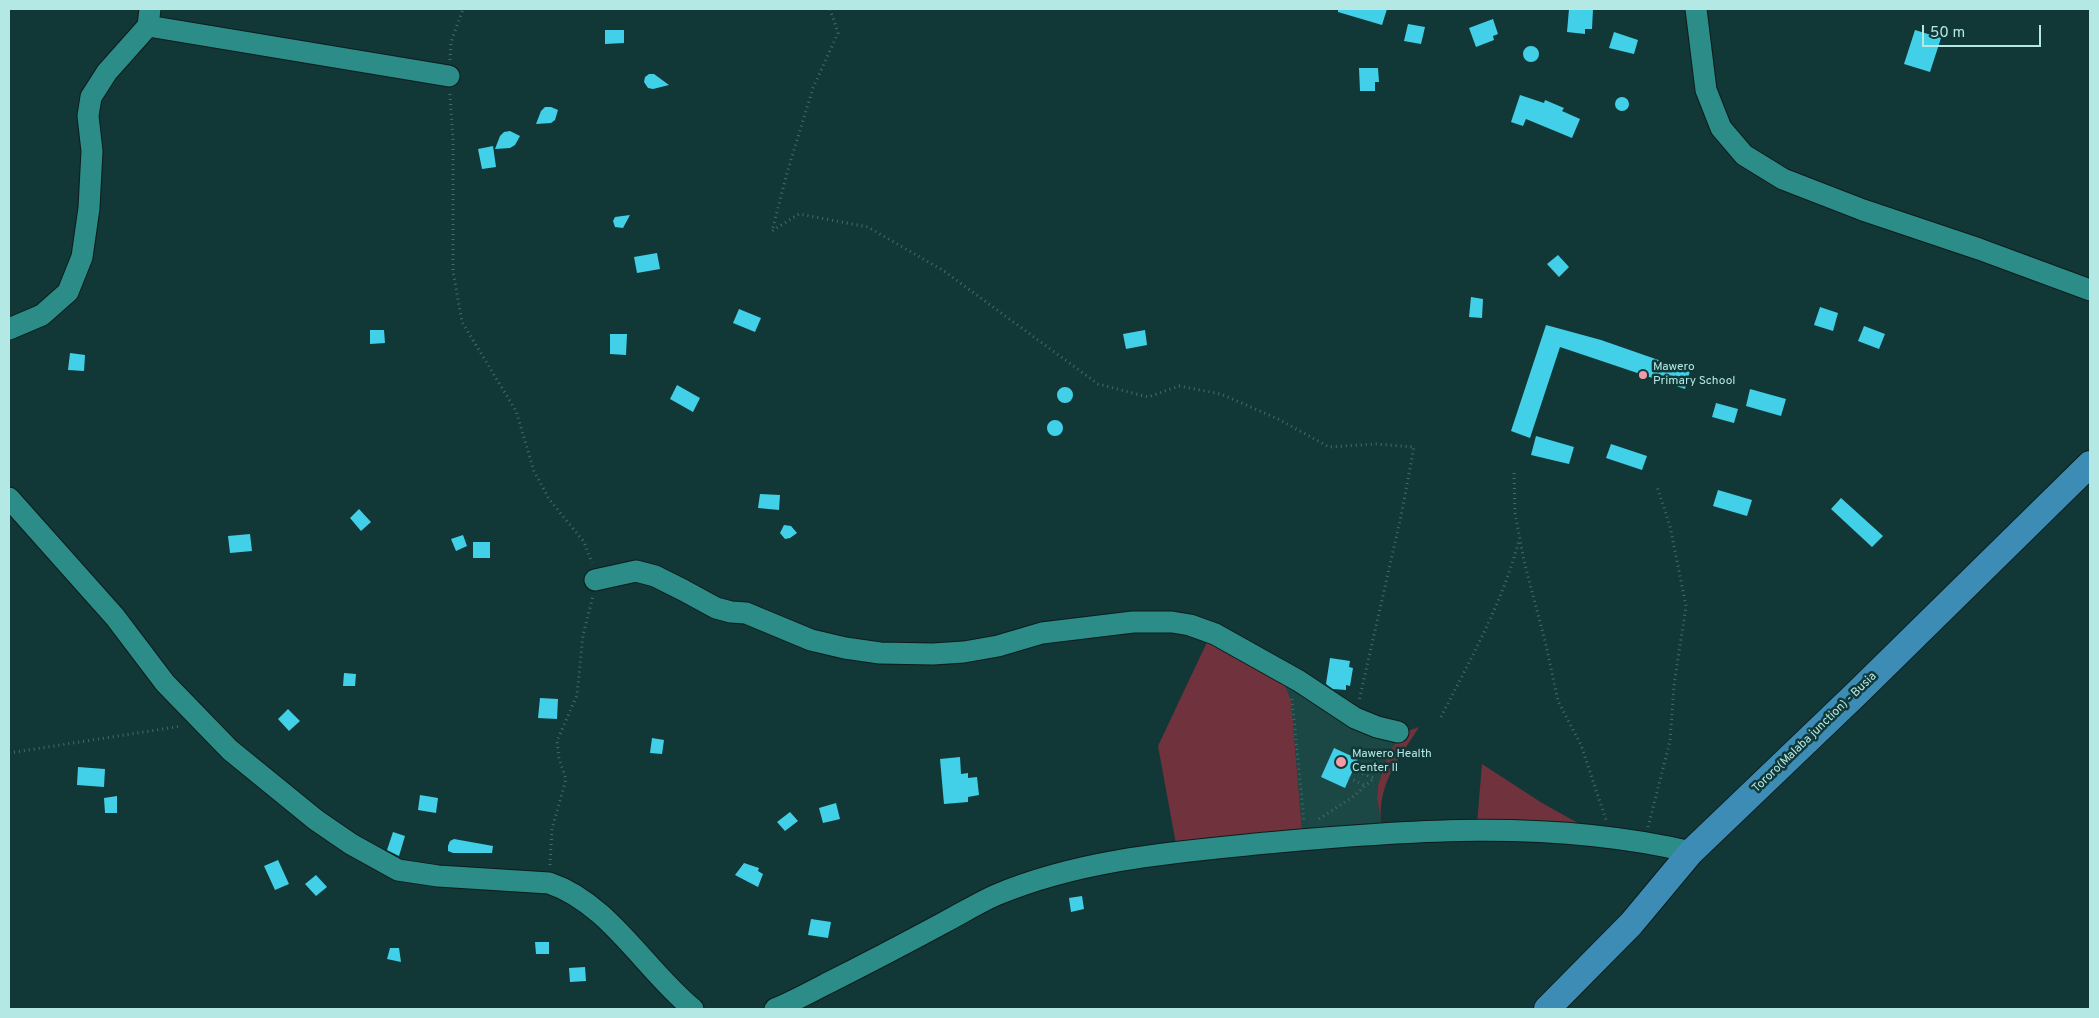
<!DOCTYPE html>
<style>
body{margin:0}
#map{position:relative;width:2099px;height:1018px;overflow:hidden;background:#113836;font-family:Overpass,sans-serif}
canvas{display:block}
.frame{position:absolute;inset:0;border:10px solid #b3e8e5;pointer-events:none}
.scale{position:absolute;left:1922px;top:25px;width:119px;height:22px;box-sizing:border-box;border:2px solid #b3e8e5;border-top:0;padding-left:6px;font-size:15px;line-height:18px;white-space:nowrap;color:#b3e8e5;-webkit-text-stroke:4px #113836;paint-order:stroke}
</style>
<div id="map">
<canvas width="2099" height="1018"></canvas>
<div class="frame"></div>
<div class="scale">50 m</div>
</div>
<script>
const ctx = document.querySelector('canvas').getContext('2d');
ctx.lineJoin = 'round';
function fillPath(path, color) { ctx.fillStyle = color; ctx.fill(path, 'evenodd'); }
function stroke(path, color, width, dash) { ctx.strokeStyle = color; ctx.lineWidth = width; ctx.lineCap = dash ? 'butt' : 'round'; ctx.setLineDash(dash || []); ctx.stroke(path); }
function label(font, color, halo, rows, align = 'center') {
  ctx.font = font + ' Overpass,sans-serif'; ctx.lineWidth = 5; ctx.setLineDash([]); ctx.textBaseline = 'middle'; ctx.strokeStyle = halo; ctx.fillStyle = color; for (const [text, x, y, turn = 0] of rows) {
    ctx.save(); ctx.translate(x, y); ctx.rotate((+turn || 0) * Math.PI / 180); ctx.textAlign = isNaN(turn) ? turn : align; if (halo) ctx.strokeText(text, 0, 0); ctx.fillText(text, 0, 0); ctx.restore();
  }
}
fillPath(new Path2D(`
 M1281,676L1402,737L1389,752L1378,785L1377,798L1381,821L1383,824L1302,830L1291,700Z`), '#1b4745');
fillPath(new Path2D(`
 M1209,638L1281,676L1291,700L1302,830L1176,844L1158,746Z
 M1419,727C1400,758 1378,782 1381,821L1377,798L1378,785L1389,752L1405,732Z
 M1482,764L1542,803L1594,832L1477,824Z`), '#70333d');
fillPath(new Path2D(`
 M1338,9H1387L1382,25L1338,12Z
 M1569,9H1593L1592,29H1585V34L1567,32Z
 M1493,19L1498,34L1493,36L1494,40L1476,47L1469,28Z
 M1408,24L1425,27L1421,44L1404,41Z
 M605,30H624V43L605,44Z
 M1915,30L1941,38L1930,72L1904,64Z
 M1614,32L1638,40L1634,54L1609,48Z
 M1523 54a8 8 0 1 1 16 0a8 8 0 1 1-16 0Z
 M1359,68H1378L1379,82H1375V91H1360Z
 M649,74H654L669,85L653,89L648,88L644,82L645,77Z
 M1520,95L1544,103L1545,100L1564,108L1562,111L1580,119L1572,138L1526,119L1523,126L1511,122Z
 M1615 104a7 7 0 1 1 14 0a7 7 0 1 1-14 0Z
 M545,107H551L558,110L555,120L551,123L536,124L541,111Z
 M510,131L520,136L515,145L510,148L495,149L500,136L504,132Z
 M493,146L496,167L482,169L478,149Z
 M630,215L623,228L615,227L613,221L615,217Z
 M657,253L660,269L637,273L634,257Z
 M1558,255L1569,267L1559,277L1547,264Z
 M1471,297L1483,299L1482,318L1469,317Z
 M1820,307L1838,313L1833,331L1814,325Z
 M739,309L761,318L755,332L733,323Z
 M1546,325L1601,340L1690,371L1685,389L1560,347L1530,438L1511,431Z
 M1864,326L1885,334L1879,349L1858,341Z
 M370,330H384L385,343L370,344Z
 M1145,330L1147,345L1126,349L1123,334Z
 M610,334H627L626,355L610,354Z
 M70,353L85,355L84,371L68,370Z
 M677,385L700,398L693,412L670,399Z
 M1057 395a8 8 0 1 1 16 0a8 8 0 1 1-16 0Z
 M1750,389L1786,399L1781,416L1746,406Z
 M1716,403L1738,409L1734,423L1712,417Z
 M1047 428a8 8 0 1 1 16 0a8 8 0 1 1-16 0Z
 M1536,436L1574,447L1569,464L1531,455Z
 M1611,444L1647,456L1642,470L1606,458Z
 M1718,490L1752,500L1747,516L1713,506Z
 M760,494L780,495L779,510L758,508Z
 M1841,498L1883,536L1872,547L1831,509Z
 M359,509L371,522L361,531L350,518Z
 M784,525L791,526L797,533L790,538L785,539L780,533Z
 M250,534L252,551L230,553L228,536Z
 M463,535L467,546L456,551L451,539Z
 M473,542H490V558H473Z
 M1330,658L1350,661L1349,667L1353,668L1350,686L1346,685V690L1333,689L1326,684Z
 M344,673L356,674L355,686H343Z
 M540,698L558,699L557,719L538,718Z
 M288,709L300,721L289,731L278,719Z
 M652,738L664,740L662,754L650,753Z
 M1334,748L1358,759L1345,788L1321,777Z
 M960,757L961,774L968,773V778L977,777L979,795L968,797V802L944,804L940,759Z
 M78,767L105,769L104,787L77,785Z
 M420,795L438,798L436,813L418,810Z
 M117,796V813H105L104,798Z
 M836,803L840,819L823,823L819,808Z
 M790,812L798,821L785,831L777,822Z
 M393,832L405,836L399,856L387,850Z
 M454,839L493,846L492,853H453L448,851V846L450,841Z
 M278,860L289,884L275,890L264,866Z
 M744,863L759,868L758,871L763,874L758,887L735,875Z
 M316,875L327,887L316,896L305,884Z
 M1082,896L1084,909L1071,912L1069,898Z
 M811,919L831,922L828,938L808,935Z
 M535,942H549V954H536Z
 M390,948H399L401,962L387,959Z
 M585,967L586,981L570,982L569,968Z`), '#42d0e8');
const minor = new Path2D(`
 M1696,9L1706,90L1721,128L1744,155L1783,179L1863,210L1979,249L2090,290
 M148,26L449,76
 M9,329L42,315L68,292L82,257L89,208L92,151L88,116L91,97L107,72L148,26L150,9
 M9,498L115,617L165,683L230,750L316,820L351,844L398,870L438,876L549,883C609,903 645,970 693,1009
 M595,580L636,571L655,576L683,590L716,608L731,612L746,613L811,640L845,648L880,653L933,654L964,652L998,646L1042,633L1133,622H1172L1190,625L1215,634L1299,681L1355,718L1377,727L1398,732
 M775,1009C792,1002 809,993 826,984C866,964 906,943 945,922C962,913 978,903 996,895C1081,859 1176,852 1267,843C1408,830 1552,819 1691,852`);
const major = new Path2D(`
 M1547,1009L1631,924L1691,852L1857,693L2090,464`);
stroke(minor, '#0c1c1b', 23);
stroke(major, '#0c1c1b', 28);
stroke(new Path2D(`
 M830,9L838,33L813,88L787,173L772,231L799,214L868,227L944,271L1098,384L1148,397L1179,386L1221,394L1278,419L1329,447L1376,444L1414,447L1401,516L1359,701
 M450,60L451,42L463,9
 M450,94L453,141V271L462,322L516,411L534,471L549,499L584,542L592,563
 M1514,473L1515,513L1524,561L1546,645L1558,701L1581,745L1606,820
 M1292,699L1304,822
 M1441,717C1470,660 1503,602 1519,540
 M9,753L182,726
 M1349,778L1366,786
 M1319,819L1354,796L1374,778L1353,770
 M1648,827L1670,741L1674,685L1686,606L1670,526L1657,487
 M550,865L552,829L566,779L559,758L557,741L577,695L583,635L593,596`), '#426d6b', 3, [1, 4]);
stroke(minor, '#2c8c88', 21);
stroke(major, '#3c8cb6', 26);
for (const [x, y, r, color] of [
 [1643,375,5,"#f49aa6"],
 [1341,762,6,"#f49aa6"]
]) { const dot = new Path2D(); dot.arc(x, y, r, 0, 2 * Math.PI); ctx.fillStyle = color; ctx.fill(dot); stroke(dot, '#113836', 2); }
label('12px', '#b3e8e5', '#113836', [
 ["Mawero",1653,368],
 ["Primary School",1653,382],
 ["Mawero Health",1352,755],
 ["Center II",1352,769]
], 'left');
label('12px', '#b3e8e5', '#113836', [
 ["Tororo(Malaba junction) - Busia",1815,733,-44]
]);
</script>
